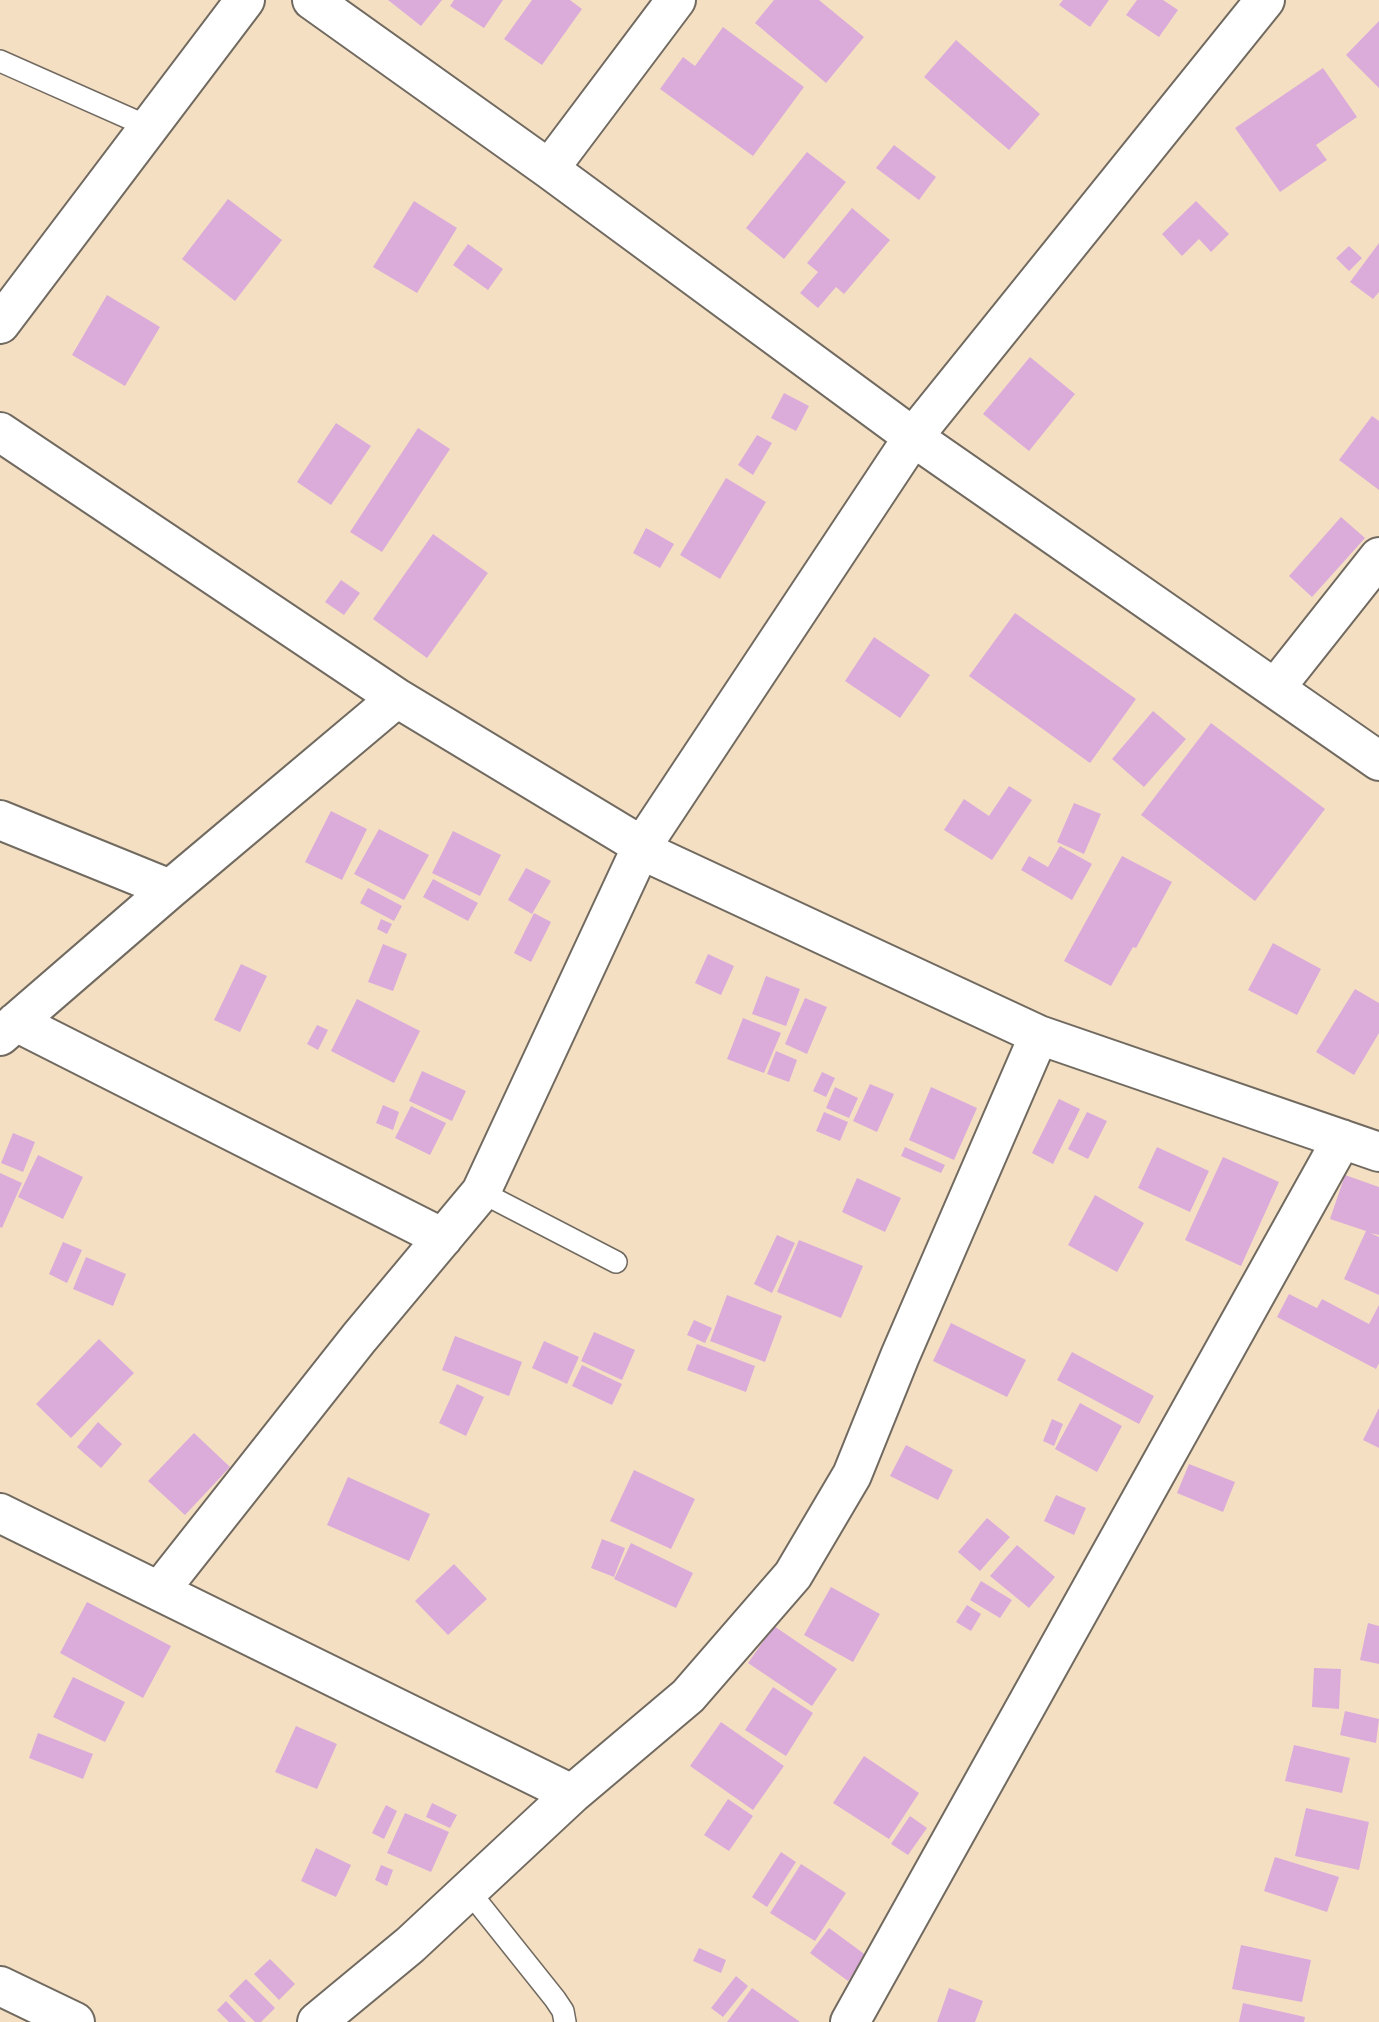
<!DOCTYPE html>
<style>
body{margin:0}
canvas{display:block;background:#f4dfc3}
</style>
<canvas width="1379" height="2022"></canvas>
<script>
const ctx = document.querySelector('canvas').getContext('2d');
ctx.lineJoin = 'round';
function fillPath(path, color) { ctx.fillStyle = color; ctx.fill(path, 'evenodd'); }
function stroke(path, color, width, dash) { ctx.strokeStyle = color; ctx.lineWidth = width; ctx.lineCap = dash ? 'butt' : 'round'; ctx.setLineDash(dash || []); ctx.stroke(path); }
fillPath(new Path2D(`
 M388,0H442L421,26Z
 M454,0H503L484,28L450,6Z
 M532,0H570L582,9L542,65L504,39Z
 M774,0H819L864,37L826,83L755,23Z
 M1063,0H1109L1090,27L1059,5Z
 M1137,0H1163L1178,10L1159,37L1126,15Z
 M1379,21V88L1346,55Z
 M723,27L804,87L753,156L660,89L683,57L695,66Z
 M956,40L1040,114L1009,150L924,77Z
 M1323,68L1357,117L1316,145L1327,160L1280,192L1235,128Z
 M894,145L936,177L919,200L876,168Z
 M807,152L846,182L784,259L746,228Z
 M228,199L282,240L235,301L182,259Z
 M414,201L457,228L417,293L373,267Z
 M1196,201L1229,234L1211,252L1199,239L1182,256L1162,234Z
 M852,208L890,240L844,294L836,287L818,308L800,293L818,272L807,263Z
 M1379,243V292L1373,299L1350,282Z
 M468,244L503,269L488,290L453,265Z
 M1349,246L1362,258L1349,271L1336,258Z
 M107,295L160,327L125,386L72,355Z
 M1030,357L1075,394L1029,451L983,414Z
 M784,393L809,406L796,431L771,418Z
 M1372,416L1379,421V490L1339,460Z
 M336,423L371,446L331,505L297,482Z
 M418,428L450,449L382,552L350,532Z
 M757,435L772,443L753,475L738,465Z
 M726,478L766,502L720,579L680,555Z
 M1341,517L1365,538L1312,597L1289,576Z
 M646,528L674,544L660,568L633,553Z
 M433,534L488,573L427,658L373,619Z
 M341,580L360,593L344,615L325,602Z
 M1015,613L1136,699L1090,763L969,676Z
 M874,637L930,675L900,718L845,681Z
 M1153,711L1186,739L1144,787L1112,759Z
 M1211,723L1325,809L1255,901L1141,815Z
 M1009,786L1032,800L992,860L944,830L964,799L989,816Z
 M1074,803L1101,814L1084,854L1057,842Z
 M331,811L367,829L342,880L305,862Z
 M379,829L429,855L404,900L354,874Z
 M453,831L501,855L480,896L432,873Z
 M1060,846L1092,864L1072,900L1021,870L1029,856L1048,867Z
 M1122,856L1172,882L1136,948L1133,947L1111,986L1064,961Z
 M526,868L551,881L532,914L508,900Z
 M433,879L478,903L468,921L423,897Z
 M368,888L402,906L394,921L360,903Z
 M534,913L551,922L531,962L514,953Z
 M381,919L392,924L387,934L377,929Z
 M1273,943L1321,969L1297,1015L1248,990Z
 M383,944L407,954L393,991L368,982Z
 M708,954L734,966L721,995L695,983Z
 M241,964L267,976L240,1032L214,1020Z
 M766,976L800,989L786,1026L752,1014Z
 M1355,989L1379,1003V1033L1354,1075L1316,1052Z
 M805,998L827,1007L807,1054L785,1044Z
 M357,999L420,1031L394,1083L331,1051Z
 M743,1018L781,1033L764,1073L727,1059Z
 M317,1025L328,1030L318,1050L307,1044Z
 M776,1051L797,1060L789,1082L767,1074Z
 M422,1071L466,1091L452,1121L409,1101Z
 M822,1072L835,1078L826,1097L813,1091Z
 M870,1084L894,1094L877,1132L853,1121Z
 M835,1087L858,1098L849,1118L826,1108Z
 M931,1087L977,1108L954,1160L909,1140Z
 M1059,1099L1080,1109L1053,1164L1032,1153Z
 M383,1105L399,1112L393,1130L376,1123Z
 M411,1106L446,1123L430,1155L395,1138Z
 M824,1112L848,1122L840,1141L816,1131Z
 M1087,1112L1107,1121L1088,1159L1068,1149Z
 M13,1133L35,1142L23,1172L1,1163Z
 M905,1147L945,1165L941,1173L901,1156Z
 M1157,1147L1209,1171L1190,1212L1138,1188Z
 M38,1155L83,1177L63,1219L18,1197Z
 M1223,1157L1279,1182L1241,1266L1185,1240Z
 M0,1173L22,1183L2,1228L0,1227Z
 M1345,1175L1379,1187V1235L1370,1233L1379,1237V1295L1344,1279L1366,1231L1330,1219Z
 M857,1178L901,1198L885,1232L842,1212Z
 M1095,1195L1144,1223L1117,1272L1068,1245Z
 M777,1235L795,1243L772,1293L754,1284Z
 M799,1240L863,1266L841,1318L777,1292Z
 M63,1242L82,1250L67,1283L49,1274Z
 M86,1257L126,1274L113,1306L73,1289Z
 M1289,1294L1317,1308L1322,1299L1369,1324L1379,1305V1363L1376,1369L1277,1317Z
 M727,1295L782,1316L765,1362L710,1341Z
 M694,1320L712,1328L705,1343L687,1335Z
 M951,1323L1026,1360L1007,1397L933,1361Z
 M594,1332L635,1350L622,1380L581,1361Z
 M455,1336L522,1362L509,1396L442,1370Z
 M99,1339L134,1373L71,1438L36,1404Z
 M544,1341L579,1357L567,1384L532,1368Z
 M697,1344L755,1366L746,1392L687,1370Z
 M1072,1352L1154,1396L1139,1424L1057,1380Z
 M582,1365L622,1384L612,1405L572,1386Z
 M457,1384L484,1397L466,1436L439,1423Z
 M1080,1403L1122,1426L1097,1472L1055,1449Z
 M1379,1408V1448L1363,1440Z
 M1052,1419L1063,1424L1054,1446L1043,1441Z
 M98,1422L122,1444L101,1468L77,1447Z
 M194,1433L230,1467L185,1515L148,1481Z
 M906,1445L953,1470L938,1500L890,1476Z
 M1189,1464L1235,1482L1223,1512L1177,1493Z
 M634,1470L695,1499L671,1549L610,1521Z
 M348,1477L430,1514L409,1561L327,1525Z
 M1056,1495L1086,1508L1074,1535L1044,1521Z
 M987,1518L1010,1537L980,1571L958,1552Z
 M602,1539L625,1548L614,1577L591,1568Z
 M631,1543L693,1573L676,1608L614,1579Z
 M1017,1545L1055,1577L1029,1608L990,1576Z
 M454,1564L487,1599L448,1635L415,1601Z
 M981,1581L1012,1600L1000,1618L970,1600Z
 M831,1587L880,1614L853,1662L804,1635Z
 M87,1602L171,1646L143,1698L60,1653Z
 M967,1605L981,1614L971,1631L956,1622Z
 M1368,1623L1379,1626V1664L1360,1660Z
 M774,1626L837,1669L812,1706L748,1663Z
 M1314,1668L1341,1669L1339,1709L1312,1707Z
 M73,1677L125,1702L105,1742L53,1717Z
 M773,1687L813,1713L786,1756L745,1730Z
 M1345,1711L1379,1719L1376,1743L1340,1735Z
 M721,1722L784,1766L753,1810L690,1766Z
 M296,1726L337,1744L317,1789L275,1772Z
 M38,1733L93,1754L83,1779L29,1758Z
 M1294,1745L1350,1758L1342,1793L1285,1781Z
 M864,1756L919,1793L889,1839L833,1803Z
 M728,1799L753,1816L729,1851L704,1835Z
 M432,1803L457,1815L450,1828L426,1817Z
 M386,1805L397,1811L384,1839L372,1833Z
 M1306,1808L1369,1822L1359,1870L1295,1856Z
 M405,1813L449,1832L431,1872L387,1853Z
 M910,1816L927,1828L908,1855L891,1844Z
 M316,1848L351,1865L336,1897L301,1881Z
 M781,1852L796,1862L767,1907L752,1897Z
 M1275,1857L1339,1877L1327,1912L1264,1891Z
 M801,1864L846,1893L815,1941L770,1913Z
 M381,1865L393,1870L387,1886L375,1880Z
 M829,1928L867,1956L848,1981L810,1953Z
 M1241,1945L1311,1960L1302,2002L1232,1989Z
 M699,1948L726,1960L721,1973L693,1961Z
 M270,1959L295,1984L279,2000L254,1974Z
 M736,1976L748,1986L723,2017L711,2008Z
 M246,1979L275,2008L261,2022H255L229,1996Z
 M752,1988L800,2022H727Z
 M949,1988L983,2001L975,2022H937Z
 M226,2001L246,2022H229L217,2010Z
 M1243,2003L1305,2017L1304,2022H1239Z`), '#dbacda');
const lane = new Path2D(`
 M0,61L149,127
 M481,1192L616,1262
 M468,1890L555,1999L563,2011L565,2022`);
const street = new Path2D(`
 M312,0L549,169L913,437L1379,761
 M549,169L676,0
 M0,324L245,0
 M0,432L397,698L642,846L654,856L1039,1035L1379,1152
 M1276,687L1379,557
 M0,820L170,889
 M16,1022L443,1238
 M0,1036L170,889L397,698
 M0,1513L572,1794
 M160,1590L359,1338L481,1192L642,846L913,437L1265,0
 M0,1986L75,2022
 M317,2022L410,1945L572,1794L688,1696L793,1575L852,1475L900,1356L1039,1035
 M850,2022L1342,1139`);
stroke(lane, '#716a60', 24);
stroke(street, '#716a60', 42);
stroke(lane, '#fff', 21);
stroke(street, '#fff', 38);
</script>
